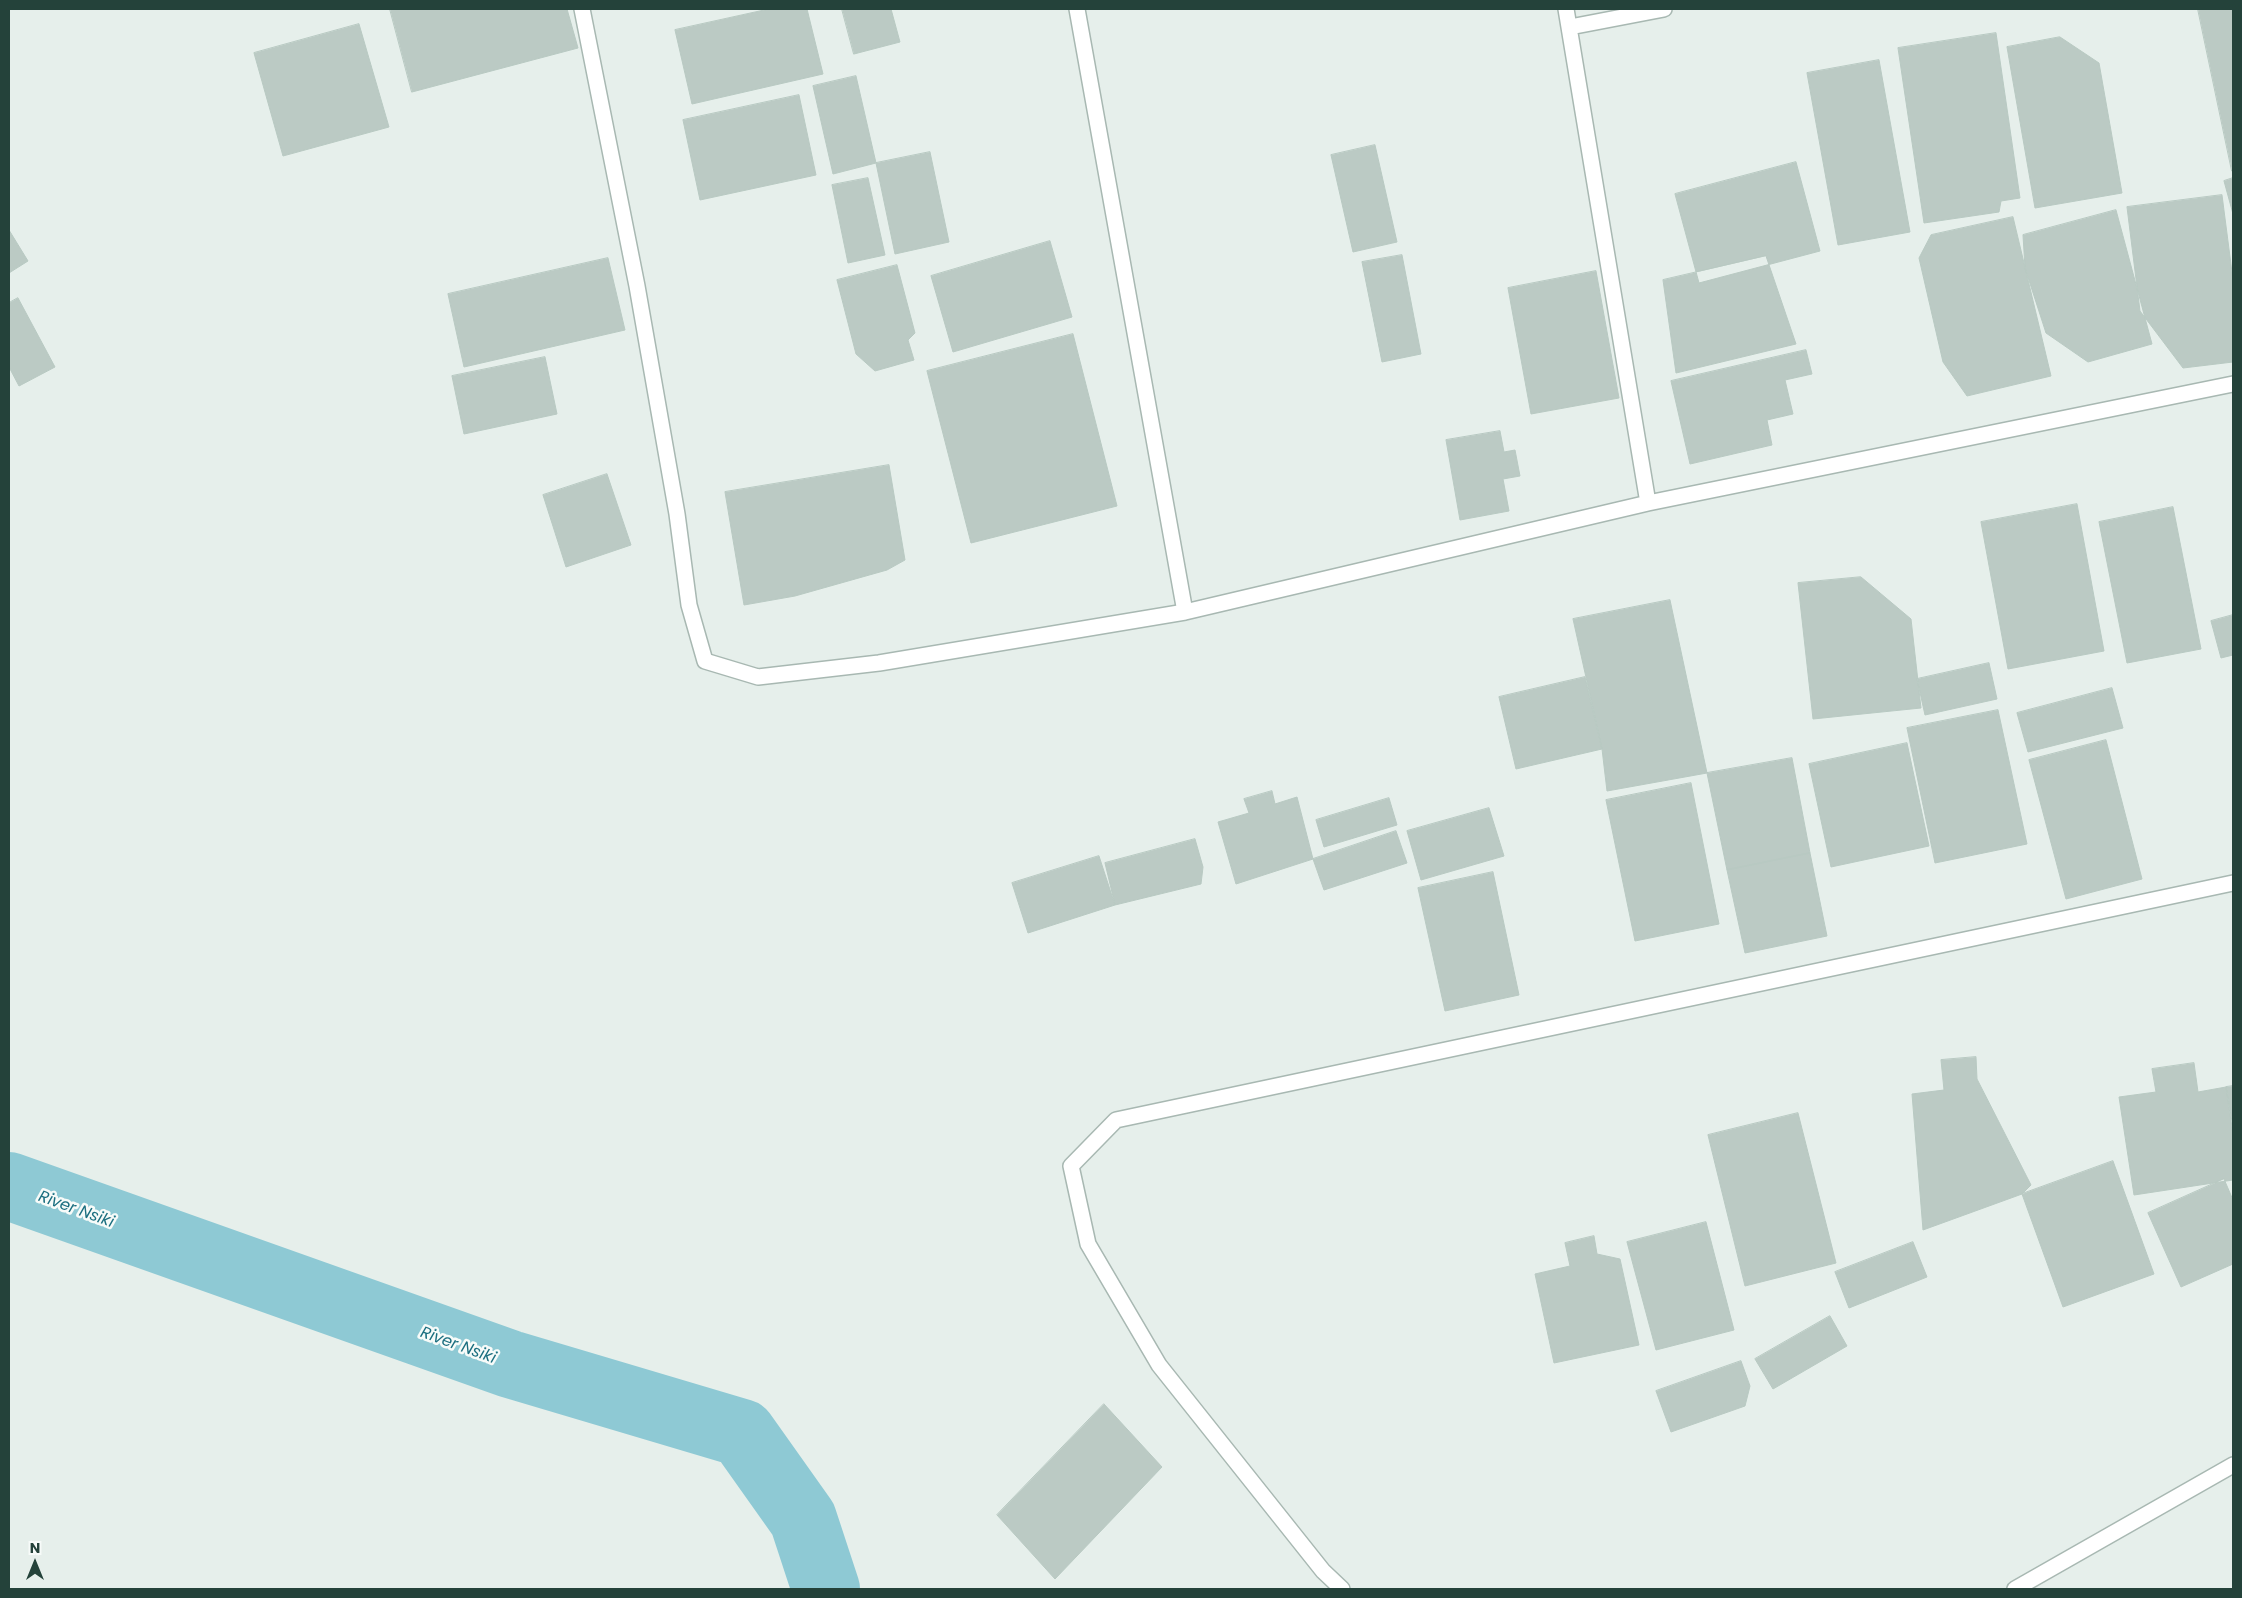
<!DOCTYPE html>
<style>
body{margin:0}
#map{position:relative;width:2242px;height:1598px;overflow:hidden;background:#e6efeb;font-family:Poppins,sans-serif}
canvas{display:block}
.frame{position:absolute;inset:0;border:10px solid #24423a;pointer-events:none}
.north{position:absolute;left:10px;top:1538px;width:50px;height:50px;-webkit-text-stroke:4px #f7fbf9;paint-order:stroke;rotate:0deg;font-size:14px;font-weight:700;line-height:20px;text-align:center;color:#24423a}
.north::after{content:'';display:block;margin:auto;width:18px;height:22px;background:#24423a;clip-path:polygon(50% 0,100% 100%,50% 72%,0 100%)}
</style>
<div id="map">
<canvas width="2242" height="1598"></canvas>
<div class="frame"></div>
<div class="north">N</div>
</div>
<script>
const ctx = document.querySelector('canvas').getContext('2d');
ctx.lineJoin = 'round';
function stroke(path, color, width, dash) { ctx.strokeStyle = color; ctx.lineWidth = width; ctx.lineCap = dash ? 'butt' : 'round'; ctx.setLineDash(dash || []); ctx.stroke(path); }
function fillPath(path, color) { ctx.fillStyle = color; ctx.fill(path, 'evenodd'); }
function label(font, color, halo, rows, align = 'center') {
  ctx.font = font + ' Poppins,sans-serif'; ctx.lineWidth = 5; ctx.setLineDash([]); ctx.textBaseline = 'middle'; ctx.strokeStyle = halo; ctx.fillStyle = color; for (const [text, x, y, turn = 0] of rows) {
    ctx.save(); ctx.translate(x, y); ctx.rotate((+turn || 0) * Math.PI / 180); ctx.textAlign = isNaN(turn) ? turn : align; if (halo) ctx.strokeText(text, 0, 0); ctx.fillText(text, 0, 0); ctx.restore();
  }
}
stroke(new Path2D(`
 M9,1186L510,1364L742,1433L803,1519L826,1589`), '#8ec9d4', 68);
const building = new Path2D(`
 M390,9H567L578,48L412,92Z
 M769,9H807L823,74L692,104L675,30Z
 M842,9H891L900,42L854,54Z
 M2198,9H2233V171H2232Z
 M359,24L389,127L283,156L254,53Z
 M1996,33L2020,198L2001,201L1999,212L1924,223L1898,48Z
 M2060,37L2099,63L2122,193L2035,208L2007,47Z
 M1879,60L1910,232L1838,245L1807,73Z
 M856,76L876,163L833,174L813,86Z
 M799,95L816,175L700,200L683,120Z
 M1375,145L1397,242L1353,252L1331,155Z
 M930,152L949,242L895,254L876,163Z
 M1796,162L1820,251L1699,283L1675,194Z
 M868,178L885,255L848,263L832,185Z
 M2233,178V214L2224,181Z
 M2222,195L2233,280V362L2183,368L2140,311L2127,207Z
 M2116,210L2152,344L2088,362L2046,333L2025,268L2023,235Z
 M2013,217L2051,376L1967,396L1943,362L1919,258L1931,235Z
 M9,230L28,261L9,273Z
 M1050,241L1072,317L953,352L931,276Z
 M1402,255L1421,354L1382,362L1362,262Z
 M1766,256L1796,344L1676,373L1663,280Z
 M608,258L625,330L464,367L448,294Z
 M897,265L915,333L908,340L914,360L875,371L856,354L837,280Z
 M1596,271L1619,398L1531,414L1508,288Z
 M18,298L55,367L19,386L9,367V303Z
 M1073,334L1117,506L971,543L927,371Z
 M1806,350L1812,374L1785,380L1793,414L1767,420L1772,445L1690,464L1671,381Z
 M545,357L557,414L464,434L452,376Z
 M1500,431L1504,452L1515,450L1520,476L1503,479L1509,511L1460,520L1446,440Z
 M889,465L905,560L887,570L795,596L744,605L725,492Z
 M607,474L631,545L566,567L543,495Z
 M2077,504L2104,651L2008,669L1981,522Z
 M2173,507L2201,649L2127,663L2099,522Z
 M1861,577L1911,619L1921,708L1813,719L1798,583Z
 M1670,600L1707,773L1607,791L1602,749L1573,619Z
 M2233,615V655L2221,658L2211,621Z
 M1989,663L1997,699L1925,715L1917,679Z
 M1585,677L1602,749L1516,769L1499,697Z
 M2112,688L2123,728L2028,752L2017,713Z
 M1998,710L2027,844L1935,863L1907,728Z
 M2106,740L2142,879L2066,899L2029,760Z
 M1907,743L1929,846L1831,867L1809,764Z
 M1792,758L1810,853L1727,870L1707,773Z
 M1691,783L1719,924L1635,941L1606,800Z
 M1272,791L1275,804L1297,797L1313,859L1236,884L1218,822L1249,813L1244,799Z
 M1389,798L1397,825L1324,847L1316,820Z
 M1489,808L1504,856L1421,880L1407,831Z
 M1396,831L1407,863L1324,890L1313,859Z
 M1195,839L1203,867L1201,884L1115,905L1105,863Z
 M1810,853L1827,936L1745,953L1727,870Z
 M1099,856L1115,905L1028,933L1012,883Z
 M1493,872L1519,995L1445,1011L1418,888Z
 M1976,1057L1977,1079L2031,1185L2022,1194L1923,1230L1912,1094L1944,1090L1941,1060Z
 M2194,1063L2198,1092L2226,1087L2233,1134V1180L2134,1195L2119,1097L2156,1092L2152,1069Z
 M2233,1086V1127L2226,1087Z
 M1798,1113L1836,1263L1745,1286L1708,1135Z
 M2113,1161L2154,1274L2063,1307L2022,1194Z
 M2224,1179L2233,1200V1264L2181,1287L2148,1213Z
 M1706,1222L1734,1330L1656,1350L1627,1242Z
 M1594,1236L1597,1254L1620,1259L1639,1345L1554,1363L1535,1274L1570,1266L1565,1243Z
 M1913,1242L1927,1277L1849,1308L1835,1272Z
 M1830,1316L1847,1346L1773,1389L1755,1359Z
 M1741,1361L1750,1386L1745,1406L1671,1432L1656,1391Z
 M1104,1404L1162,1467L1055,1579L997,1515Z`);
fillPath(building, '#bbcac4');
stroke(building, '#b8c9c2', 1);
const minor = new Path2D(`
 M582,9L637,286L677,514L689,605L705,661L758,677L879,663L1185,612
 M1077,9L1185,612L1648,503
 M1566,9L1648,503L2233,384
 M1570,27L1664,9
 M1342,1589L1323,1571L1159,1365L1088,1244L1071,1166L1116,1120L2233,883
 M2015,1589L2233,1465`);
stroke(minor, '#a8b8b2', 18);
stroke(minor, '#fff', 15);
label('italic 16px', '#1c6f80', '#f7fbf9', [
 ["River Nsiki",76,1210,20],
 ["River Nsiki",458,1346,20]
]);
</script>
